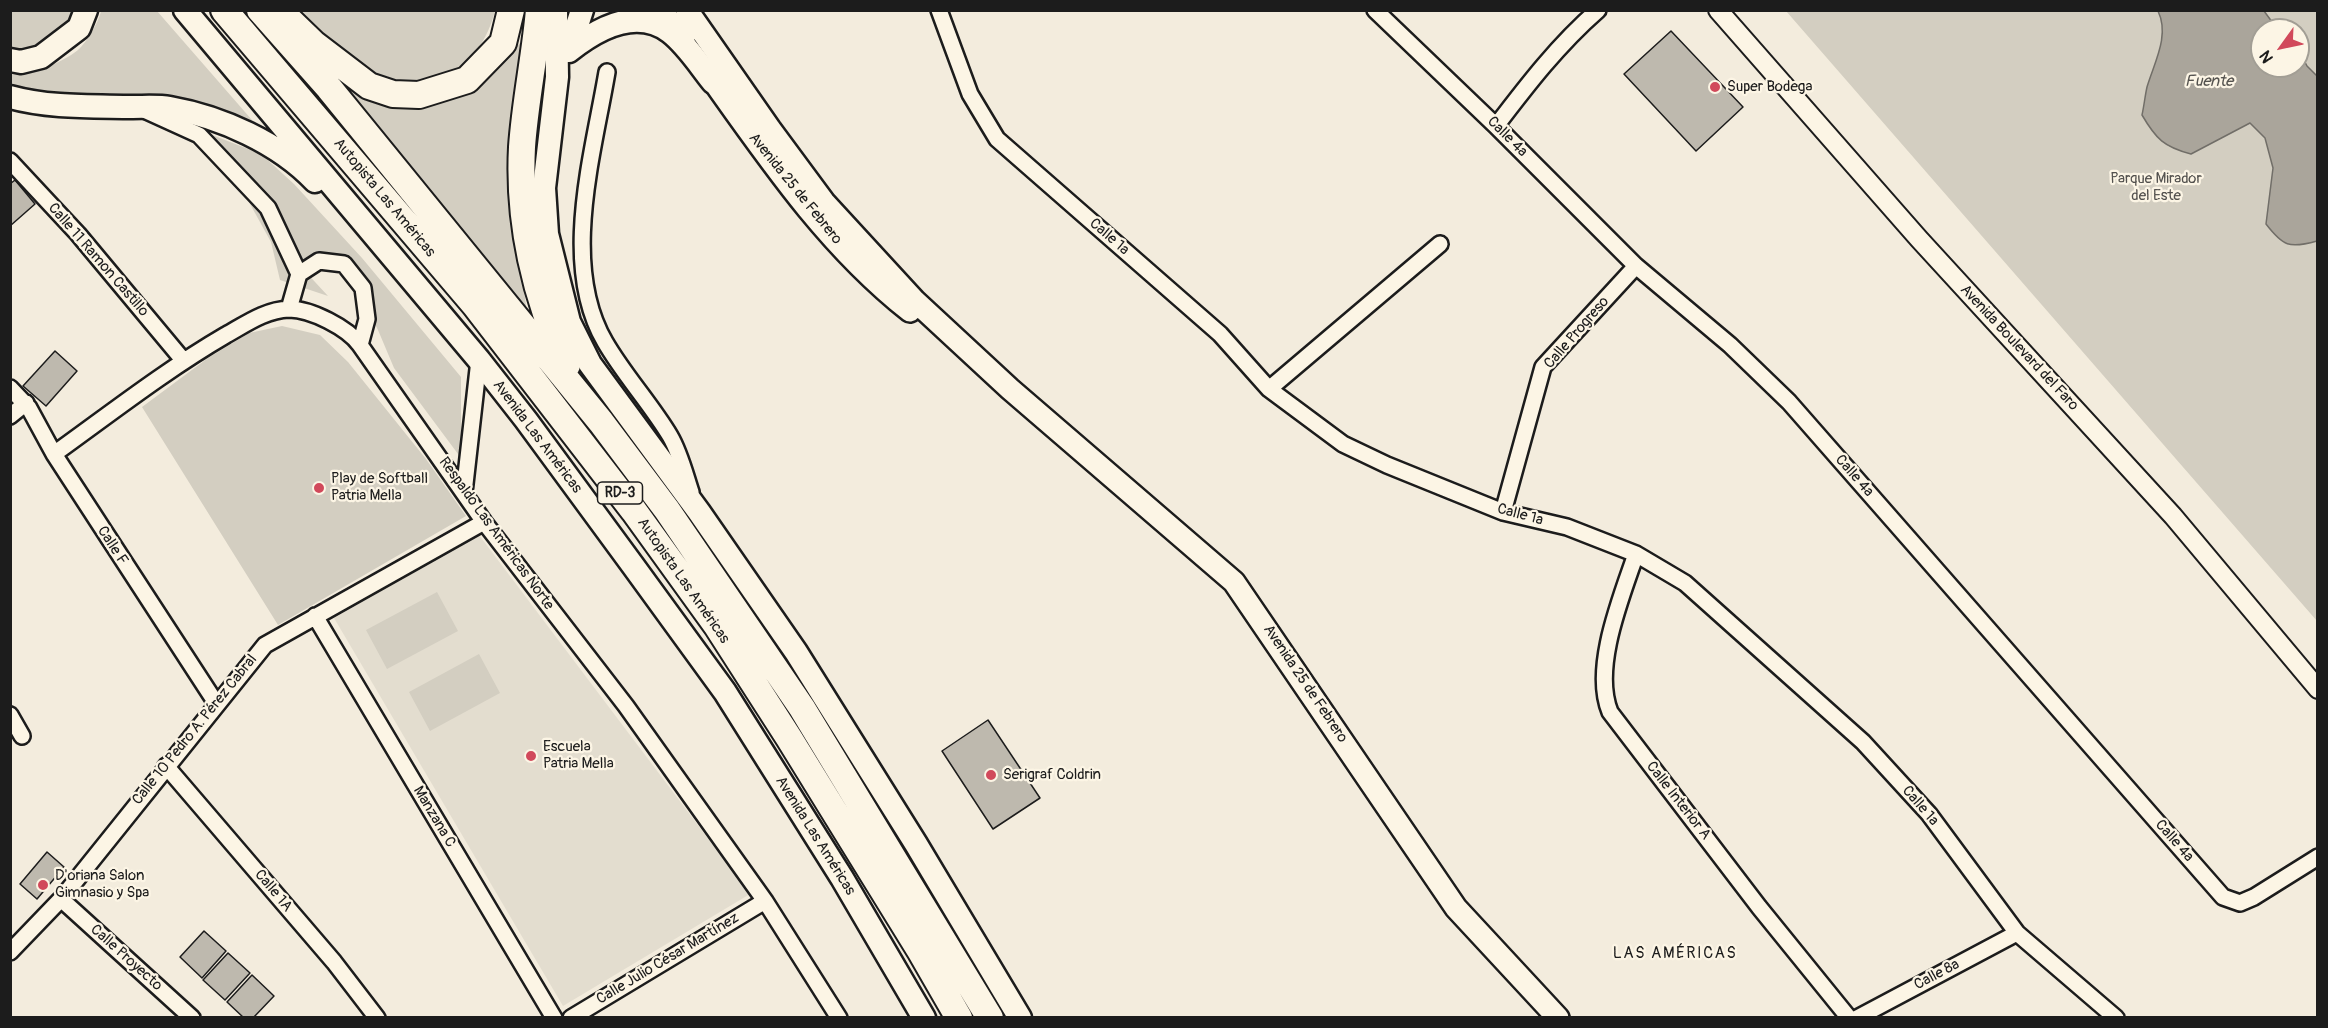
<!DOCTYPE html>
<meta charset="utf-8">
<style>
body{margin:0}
#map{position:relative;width:2328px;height:1028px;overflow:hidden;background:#f3ecdd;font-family:Pangolin,sans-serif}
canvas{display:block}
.frame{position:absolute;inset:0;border:12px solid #1c1c1c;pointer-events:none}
.north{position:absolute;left:2250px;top:18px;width:60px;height:60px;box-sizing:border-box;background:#fcf5e5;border:2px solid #a29e95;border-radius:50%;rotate:237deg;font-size:16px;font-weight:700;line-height:24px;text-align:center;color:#1c1c1c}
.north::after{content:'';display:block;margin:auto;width:21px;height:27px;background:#d1495b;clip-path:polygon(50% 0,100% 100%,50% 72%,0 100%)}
</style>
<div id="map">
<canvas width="2328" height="1028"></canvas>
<div class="frame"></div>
<div class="north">N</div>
</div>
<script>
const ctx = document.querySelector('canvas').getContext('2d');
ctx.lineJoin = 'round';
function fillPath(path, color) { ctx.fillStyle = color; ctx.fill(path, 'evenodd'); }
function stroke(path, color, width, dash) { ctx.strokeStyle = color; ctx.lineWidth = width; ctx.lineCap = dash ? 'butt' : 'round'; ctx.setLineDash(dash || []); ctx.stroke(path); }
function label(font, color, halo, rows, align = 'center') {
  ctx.font = font + ' Pangolin,sans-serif'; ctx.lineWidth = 4.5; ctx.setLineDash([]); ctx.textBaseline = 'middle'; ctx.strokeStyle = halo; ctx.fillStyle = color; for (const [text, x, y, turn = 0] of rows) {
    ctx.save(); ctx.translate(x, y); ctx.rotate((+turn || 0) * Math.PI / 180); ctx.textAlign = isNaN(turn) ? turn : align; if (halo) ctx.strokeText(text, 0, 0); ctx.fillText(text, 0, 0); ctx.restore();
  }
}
fillPath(new Path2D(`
 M479,535L750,894L563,1006L334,618Z`), '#e3ddcf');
fillPath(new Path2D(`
 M11,11H76L71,25L36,49L11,52Z
 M101,11H157L272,143L102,98L11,89V75C30,76 67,61 80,48C88,40 99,21 101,11Z
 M294,11H495C488,38 472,65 444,76C429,82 408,82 392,84L334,47Z
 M1786,11H2317V621ZM2262,30H2298V66H2262Z
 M520,43V92L508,165L527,313L319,67L380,104L430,102L510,53Z
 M202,131L261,154L294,184L362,258L461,377V458L394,368L378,330L352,279L326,266L303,269L328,296L280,280L271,242L234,175Z
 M282,326L320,335L348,362L426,459L466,516L278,625L142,407L208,358L249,333Z
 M437,592L458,631L387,669L366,630Z
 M479,654L500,693L430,731L409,692Z`), '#d3cec1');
const water = new Path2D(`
 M2158,11H2264L2278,30H2262V66H2298V49L2307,66L2317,76V241C2289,249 2283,246 2266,224L2273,168L2265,138L2250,123L2191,154C2164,147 2156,139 2142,115C2144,106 2145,96 2147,87C2154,63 2170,36 2158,11Z`);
fillPath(water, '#aaa59b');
stroke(water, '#716e68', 1.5);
const building = new Path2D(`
 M1671,31L1743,107L1696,151L1624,74Z
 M15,180L35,204L10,226V184Z
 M55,351L77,371L46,406L23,386Z
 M988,720L1040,798L993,829L942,751Z
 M47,852L64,867L37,899L20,884Z
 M204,931L226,951L202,978L180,957Z
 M228,953L250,973L225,1000L203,980Z
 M252,975L274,996L253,1018H244L227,1002Z`);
fillPath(building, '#beb9ae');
stroke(building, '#1c1c1c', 1.5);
const minor = new Path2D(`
 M939,10L970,94L997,139L1220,334L1269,389L1343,444L1387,465L1503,512L1567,527L1636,554L1685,583L1863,742L1929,814L2017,933L2116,1018
 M1375,10L1496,126L1636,266L1730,345L1789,402L2223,897L2240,903L2254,897L2318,857
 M607,72C593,155 560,265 605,342C624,375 651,404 670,436C680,453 685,474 691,492
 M144,110L199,135L268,208L299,274
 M1496,126C1528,84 1558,45 1598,10
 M10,161L78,234L183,360
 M289,309L299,274L319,261L344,264L363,288L367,319L360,345
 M10,388L29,408L54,454L216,703
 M1269,389L1440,244
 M10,416L26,403
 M54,454C111,413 166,370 226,335C246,324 265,310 289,309C311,309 348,328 360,345L484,522L626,706L765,901L839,1018
 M464,493L479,360
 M1503,512L1543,367L1636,266
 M1636,554C1621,598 1592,668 1610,712L1759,907L1849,1018
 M315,616L554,1018
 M10,715L22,736
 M166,766L334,962L377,1018
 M61,899L192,1018
 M10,952L61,899L265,645L484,522
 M571,1018L765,901
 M1857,1018L2017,933`);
const tertiary = new Path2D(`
 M1718,10L1919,239L2173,516L2318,689`);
const secondary = new Path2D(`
 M662,10L684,41
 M687,10L770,129L824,202L915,301L1010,389L1234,582L1456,908L1558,1018
 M704,68C766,155 826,245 910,311`);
const primary = new Path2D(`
 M185,10L479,360L526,420L634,567L725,692L842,878L924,1018
 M556,10L557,77L544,188L547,234L569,322L590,364L699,512L796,652L916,844L1020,1018
 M569,51C598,28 637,7 670,32C687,45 700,66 713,82
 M569,51L582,10
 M10,60L21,62L41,57L79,28L86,10
 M10,97C50,108 92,106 133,107C145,107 158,106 170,108C221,117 279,143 315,181`);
const motorway = new Path2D(`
 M224,10L475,305L634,511L717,626L789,738L921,952L959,1018
 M260,10L329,88L601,422L667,510L802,708L990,1018
 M539,10C535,56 525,102 522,147C518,222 535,298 567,365
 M285,16L314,44L369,86L393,94L419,95L467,80L503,43L511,10`);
stroke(minor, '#1c1c1c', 20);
stroke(tertiary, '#1c1c1c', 22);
stroke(secondary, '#1c1c1c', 26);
stroke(primary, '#1c1c1c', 27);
stroke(motorway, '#1c1c1c', 30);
stroke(minor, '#fcf5e5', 15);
stroke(tertiary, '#fcf5e5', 18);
stroke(secondary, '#fcf5e5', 21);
stroke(primary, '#fcf5e5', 22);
stroke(motorway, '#fcf5e5', 26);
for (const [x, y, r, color] of [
 [1715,87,6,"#d1495b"],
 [319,488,6,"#d1495b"],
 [531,756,6,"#d1495b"],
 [991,775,6,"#d1495b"],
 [43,885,6,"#d1495b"]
]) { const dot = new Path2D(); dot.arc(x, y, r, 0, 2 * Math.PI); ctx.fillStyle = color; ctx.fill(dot); stroke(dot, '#fcf5e5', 2); }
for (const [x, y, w] of [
 [620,493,45]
]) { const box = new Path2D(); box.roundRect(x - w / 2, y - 11, w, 22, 4.5); ctx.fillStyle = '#fcf5e5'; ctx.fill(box); stroke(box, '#1c1c1c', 1.5); }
label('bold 14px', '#1c1c1c', null, [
 ["RD-3",620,493]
]);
label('15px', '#1c1c1c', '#fcf5e5', [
 ["Super Bodega",1727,87],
 ["Play de Softball",331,479],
 ["Patria Mella",331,496],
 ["Escuela",543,747],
 ["Patria Mella",543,764],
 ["Serigraf Coldrin",1003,775],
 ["D'oriana Salon",55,876],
 ["Gimnasio y Spa",55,893]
], 'left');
label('15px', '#1c1c1c', '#fcf5e5', [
 ["Calle 4a",1507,137,45],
 ["Avenida 25 de Febrero",795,189,51],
 ["Autopista Las Américas",384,198,50],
 ["Calle 1a",1109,237,41],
 ["Calle 11 Ramon Castillo",98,260,49],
 ["Calle Progreso",1577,333,-49],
 ["Avenida Boulevard del Faro",2019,348,47],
 ["Avenida Las Américas",537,437,53],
 ["Calle 4a",1854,476,49],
 ["Calle 1a",1520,515,15],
 ["Respaldo Las Américas Norte",496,534,54],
 ["Calle F",112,546,57],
 ["Autopista Las Américas",683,581,55],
 ["Avenida 25 de Febrero",1305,684,56],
 ["Calle 10 Pedro A. Pérez Cabral",195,730,-51],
 ["Calle Interior A",1678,801,52],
 ["Calle 1a",1920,806,49],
 ["Manzana C",434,817,59],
 ["Avenida Las Américas",815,836,58],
 ["Calle 4a",2174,841,49],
 ["Calle 1A",273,891,50],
 ["Calle Proyecto",126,958,42],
 ["Calle Julio César Martínez",668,959,-31],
 ["Calle 8a",1937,975,-28]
]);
label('15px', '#53514e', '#fcf5e5', [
 ["Parque Mirador",2156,179],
 ["del Este",2156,196]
]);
label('italic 16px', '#55534f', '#fcf5e5', [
 ["Fuente",2209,82]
]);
ctx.letterSpacing = '1.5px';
label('16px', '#1c1c1c', '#fcf5e5', [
 ["LAS AMÉRICAS",1675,954]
]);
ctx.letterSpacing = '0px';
</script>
